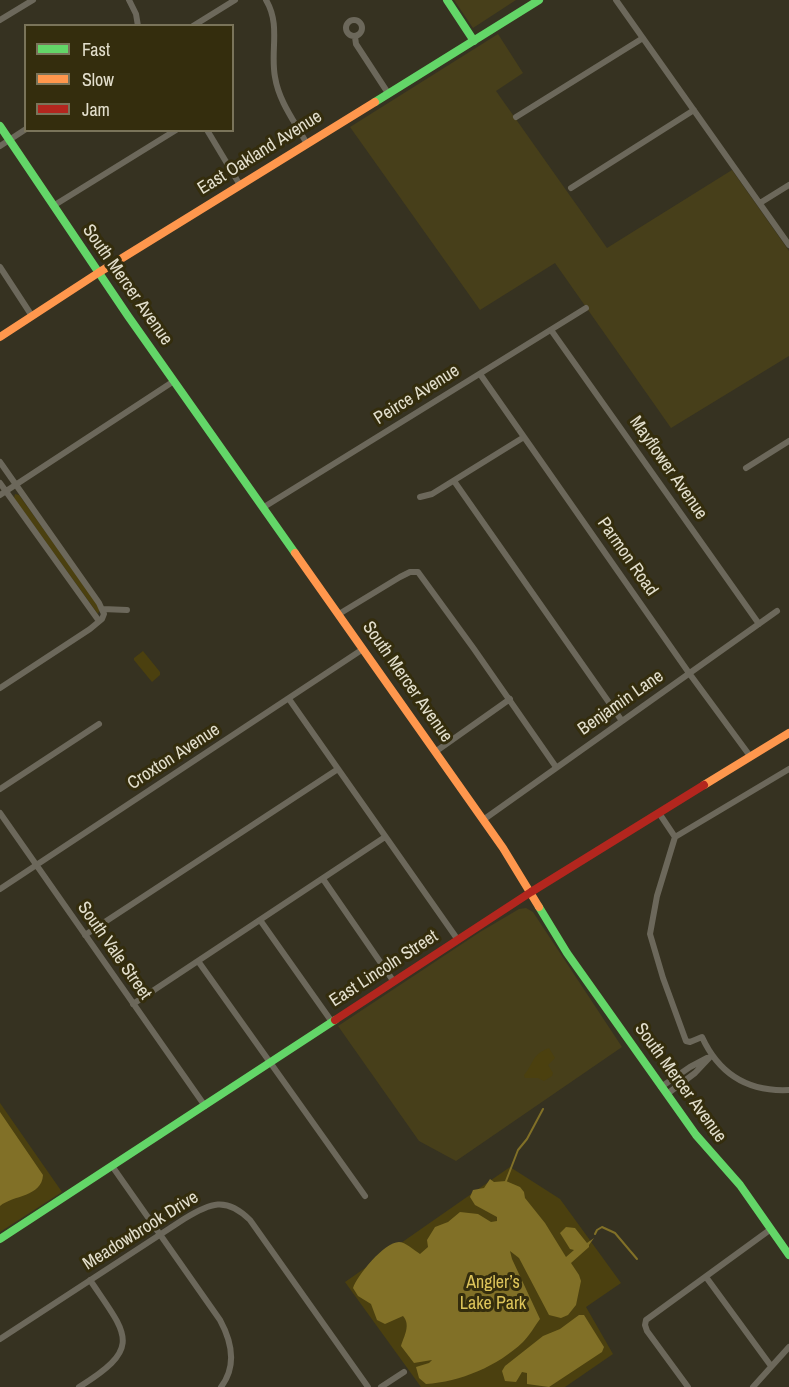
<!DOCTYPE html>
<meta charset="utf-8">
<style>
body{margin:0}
#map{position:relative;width:789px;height:1387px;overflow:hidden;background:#363221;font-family:"Archivo Narrow",sans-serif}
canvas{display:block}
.legend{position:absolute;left:24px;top:24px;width:210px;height:108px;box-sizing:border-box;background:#342d0d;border:2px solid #7a745a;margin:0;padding:8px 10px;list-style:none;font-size:18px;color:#e3dfcd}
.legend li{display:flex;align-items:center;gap:12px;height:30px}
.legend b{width:30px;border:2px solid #7a745a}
</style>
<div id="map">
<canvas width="789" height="1387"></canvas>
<ul class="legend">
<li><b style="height:8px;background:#63d668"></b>Fast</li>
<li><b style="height:8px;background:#ff974d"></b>Slow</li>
<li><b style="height:8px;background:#b3261e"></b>Jam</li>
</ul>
</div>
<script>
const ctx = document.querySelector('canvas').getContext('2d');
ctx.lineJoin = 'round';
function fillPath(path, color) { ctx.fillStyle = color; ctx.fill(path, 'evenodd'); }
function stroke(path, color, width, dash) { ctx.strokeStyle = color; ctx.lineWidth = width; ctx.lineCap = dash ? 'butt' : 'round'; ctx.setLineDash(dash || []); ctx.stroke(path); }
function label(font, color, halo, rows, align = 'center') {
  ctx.font = font + ' "Archivo Narrow",sans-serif'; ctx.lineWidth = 6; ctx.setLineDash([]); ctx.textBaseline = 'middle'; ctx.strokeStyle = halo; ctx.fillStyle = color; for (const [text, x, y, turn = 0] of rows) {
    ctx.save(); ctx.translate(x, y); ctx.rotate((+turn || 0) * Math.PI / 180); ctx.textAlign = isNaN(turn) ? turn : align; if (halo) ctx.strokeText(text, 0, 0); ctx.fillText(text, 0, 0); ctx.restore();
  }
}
fillPath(new Path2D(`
 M454,0H516L473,28Z
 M498,34L523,73L496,91L607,248L732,170L789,251V356L671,428L555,263L480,310L350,127Z
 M526,908L533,912L622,1047L456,1161L419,1141L338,1026L480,932L519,909Z`), '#473f1a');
fillPath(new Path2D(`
 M15,494L19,495L100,608L98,614L14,498Z
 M143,651L160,672V675L152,682L134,660V658Z
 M549,1048L555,1058L548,1065L553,1073L552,1076L544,1081L538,1078H525L524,1075C535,1062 531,1055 549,1048Z
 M0,1103L62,1192L0,1232Z
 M510,1167L560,1199L621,1283L586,1307L613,1354L565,1387H421L345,1282Z`), '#4b400f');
fillPath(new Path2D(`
 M0,1112L43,1175C42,1197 13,1195 0,1206Z
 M490,1179L494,1182L506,1181L520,1187L524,1192L525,1198L545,1223L566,1257L574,1250L570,1249L560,1233L566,1227L575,1228L587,1243L594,1238L589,1245V1247L571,1263L579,1275L581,1281L576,1305L568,1315L561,1318L549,1315L519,1258L510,1251L512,1259L540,1319C534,1327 530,1335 523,1342C498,1366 460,1382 426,1384L419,1378L416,1367L429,1363L432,1360L414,1363L401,1346C404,1336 411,1325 403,1316L385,1324L377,1320L371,1304L358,1296L353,1288C357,1276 384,1242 399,1242C405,1242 414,1250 420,1254L428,1247L427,1240L435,1227L448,1222L460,1212L478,1214L491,1222L497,1221V1217L475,1205L470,1197L473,1190L484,1188Z
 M579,1315H584L604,1347L602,1352L549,1387L527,1384V1373L522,1372L516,1382L505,1381L502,1371L505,1366L543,1336L560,1329Z`), '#817027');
stroke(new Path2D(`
 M506,1181L518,1150L527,1139L543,1109
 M595,1234L597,1230L602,1227L615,1233L637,1259`), '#817027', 2);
stroke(new Path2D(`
 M129,0L136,14L138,26
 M266,0C281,25 270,51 275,77C279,102 295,122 307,144
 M616,0L789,245
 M346 28a8 8 0 1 1 16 0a8 8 0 1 1-16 0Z
 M0,20L33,0
 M193,26L235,0
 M355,37L356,44L388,93
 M516,117L643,38
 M207,130L240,185
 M0,146L26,129
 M571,188L694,110
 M760,203L789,185
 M53,206L176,130
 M0,267L32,316
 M551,330L759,624
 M480,374L689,673L750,756
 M0,462L99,603L104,614L102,619L90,629L0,688
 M746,468L789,441
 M454,481L622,721
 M0,483L99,621
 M0,495L174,381
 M420,497L432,494L524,437
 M264,507L586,308
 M103,609L127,610
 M339,614L400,577L410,572H418L474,649L556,767
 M289,699L458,940
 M435,752L510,699
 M789,769L675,837L657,896L650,934L663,978L686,1041L690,1042L702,1037C719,1074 748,1092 789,1090
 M0,789L99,724
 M0,813L205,1106
 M659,813L675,837
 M483,820L777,611
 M323,879L394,982
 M0,889L363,649
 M260,920L332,1022
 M85,935L338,769
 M198,961L365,1196
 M133,1004L385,837
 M661,1087L690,1067L707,1058
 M667,1094L695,1073L712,1055
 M112,1166L220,1320C232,1342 237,1366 221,1387
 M706,1277L771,1366
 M0,1339L184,1219C210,1203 226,1196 250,1220L368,1387
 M79,1387C144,1347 127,1335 90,1280
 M381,1387L404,1372
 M688,1387L647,1331L645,1325L646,1320L771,1229
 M753,1387L789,1347`), '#6c685b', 6);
stroke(new Path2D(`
 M447,0L474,41
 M375,102L539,0
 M0,126L128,316L295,553
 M539,907L567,953L696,1135L740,1185L789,1255
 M0,1239L335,1020`), '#63d668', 8);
stroke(new Path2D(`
 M0,337L98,273L375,102
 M295,553L503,848L539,907
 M704,785L789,733`), '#ff974d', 8);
stroke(new Path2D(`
 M335,1020L531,892L704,785`), '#b3261e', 8);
label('18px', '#e3dfcd', '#342d0d', [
 ["East Oakland Avenue",260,153,-32],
 ["South Mercer Avenue",127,285,55],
 ["Peirce Avenue",417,395,-32],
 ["Mayflower Avenue",668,468,55],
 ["Parmon Road",627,557,55],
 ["South Mercer Avenue",407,682,55],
 ["Benjamin Lane",621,703,-35],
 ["Croxton Avenue",174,757,-33],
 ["South Vale Street",114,951,55],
 ["East Lincoln Street",384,969,-33],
 ["South Mercer Avenue",680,1083,54],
 ["Meadowbrook Drive",141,1231,-32]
]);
label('18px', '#ddc45a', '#342d0d', [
 ["Angler’s",493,1283],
 ["Lake Park",493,1304]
]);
</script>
